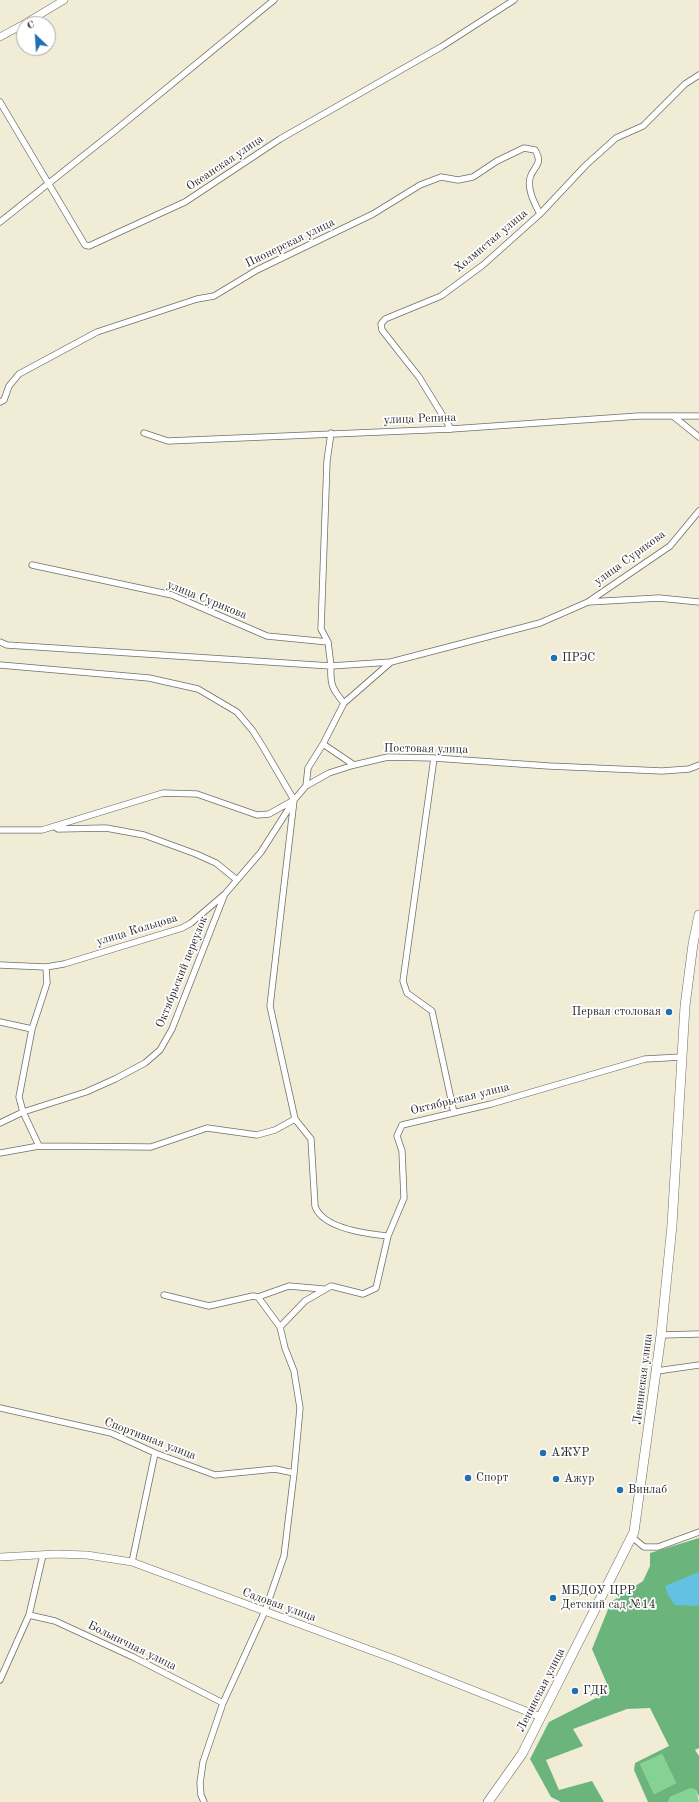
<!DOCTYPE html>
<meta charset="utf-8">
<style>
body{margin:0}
#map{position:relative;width:699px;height:1802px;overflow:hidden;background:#f1ecd6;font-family:"Old Standard TT",serif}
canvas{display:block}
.north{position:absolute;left:16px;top:16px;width:40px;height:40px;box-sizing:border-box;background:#fff;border:1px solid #aaa;border-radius:50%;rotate:335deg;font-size:11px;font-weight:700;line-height:16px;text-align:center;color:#2b2b2b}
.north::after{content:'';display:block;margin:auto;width:14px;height:18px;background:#1f6fb2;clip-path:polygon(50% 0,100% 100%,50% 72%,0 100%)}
</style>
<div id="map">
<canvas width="699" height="1802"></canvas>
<div class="north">С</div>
</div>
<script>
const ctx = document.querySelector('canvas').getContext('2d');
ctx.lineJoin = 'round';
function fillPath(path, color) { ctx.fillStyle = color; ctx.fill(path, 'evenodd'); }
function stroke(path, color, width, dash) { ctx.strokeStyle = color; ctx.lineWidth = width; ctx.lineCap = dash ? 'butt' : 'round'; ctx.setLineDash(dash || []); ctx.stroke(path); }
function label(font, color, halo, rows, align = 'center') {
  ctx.font = font + ' "Old Standard TT",serif'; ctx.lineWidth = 3.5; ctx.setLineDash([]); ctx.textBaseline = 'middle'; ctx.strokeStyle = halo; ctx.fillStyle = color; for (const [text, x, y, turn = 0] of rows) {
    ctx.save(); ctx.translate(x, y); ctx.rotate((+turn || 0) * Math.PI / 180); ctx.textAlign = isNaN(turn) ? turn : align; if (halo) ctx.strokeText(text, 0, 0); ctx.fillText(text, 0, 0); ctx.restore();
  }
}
fillPath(new Path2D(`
 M662,1754L676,1783L654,1794L640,1764Z
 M691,1788L696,1790L699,1802H668L670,1797Z`), '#84d392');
fillPath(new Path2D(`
 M699,1538V1748L695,1750L699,1756V1797L696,1790L691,1788L670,1797L668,1802H648L634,1770L635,1763L669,1746L650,1708L627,1709L573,1729L583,1746L546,1760L559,1790L592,1781L604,1802H561L551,1797L530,1759L549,1722L610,1691L592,1649L611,1602L643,1581L650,1566V1553ZM662,1754L676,1783L654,1794L640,1764Z`), '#6bb57c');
fillPath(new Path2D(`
 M699,1572V1606L675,1605L668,1595L665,1586Z`), '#63c2e1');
const minor = new Path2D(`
 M0,102L85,245L89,246L185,202L280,139L441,47L514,0
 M0,222L117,129L274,0
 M0,402L4,400L9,386L19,374L97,332L197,299L214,296L257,270L373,214L420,185L441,177L458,180L473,177L497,161L524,148L535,150C544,165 533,166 530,178C527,190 535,204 540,214
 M673,416L699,437
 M451,429L419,377L382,330L381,324L385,319L441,296L483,265L540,214L586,165L616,138L643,126L685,84L699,75
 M144,433L168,441L451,429L639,416H699
 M32,565L172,595L267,636L328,642L331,666L391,662L344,703
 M588,602L659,598L699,602
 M0,642L7,645L331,666C330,684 332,689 344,703L323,744L354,765
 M328,642L321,629L327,461L331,433
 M391,662L540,623L588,602L670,546L699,511
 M0,665L149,678L198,689L237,712L253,731L263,747L294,800L270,1006L295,1119L311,1139L315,1206C322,1228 367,1234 388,1236
 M434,758L403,981L407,993L432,1011L454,1113
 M306,786L308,768L323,744
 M55,827L58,829L106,828L144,835L196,854L216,863L237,880
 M0,830H42L163,793L197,794L257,815L269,814L294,800L306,786L329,773L354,765L388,757L434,758L549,766L662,771L689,769L699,765
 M0,965L46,967L64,964L182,928L191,923L225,894L261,852L293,802
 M0,1022L32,1029
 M0,1123L23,1112L86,1092L115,1079L145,1063L160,1050L172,1029L224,896
 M39,1146L23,1112L19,1097L32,1029L47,983L46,967
 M0,1153L39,1146L151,1147L207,1128L257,1135L275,1130L295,1119
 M164,1295L209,1306L253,1296L258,1297L280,1327L285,1348L294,1371L300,1408L294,1473L284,1556L265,1611L223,1703L203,1762L200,1783L201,1795L204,1802
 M258,1297L289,1286L323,1289
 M280,1327L305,1301L331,1286L363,1294L376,1288L388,1236L404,1198L402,1151L397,1136L402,1125L491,1104L645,1059L682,1057
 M661,1335L699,1334
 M657,1371L699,1365
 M0,1408L111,1433L155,1453L215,1475L275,1469L294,1473
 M632,1537L644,1547H658L699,1532
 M132,1562L155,1453
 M29,1615L55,1621L133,1657L223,1703
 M0,1680L29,1615L43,1555`);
const tertiary = new Path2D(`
 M24,24L64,0
 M0,37L24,24
 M0,1557L56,1554L87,1555L132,1562L397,1660L541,1717`);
const primary = new Path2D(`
 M488,1802L522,1754L634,1532L661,1335L672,1225L685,1006L693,944L699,915`);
stroke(minor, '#706f67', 7);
stroke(tertiary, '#706f67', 8);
stroke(primary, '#706f67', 10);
stroke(minor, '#fff', 5.5);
stroke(tertiary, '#fff', 7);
stroke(primary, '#fff', 9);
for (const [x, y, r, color] of [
 [554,658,4,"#1f6fb2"],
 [669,1012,4,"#1f6fb2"],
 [543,1453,4,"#1f6fb2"],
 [468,1478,4,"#1f6fb2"],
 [556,1479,4,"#1f6fb2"],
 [620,1490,4,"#1f6fb2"],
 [553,1598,4,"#1f6fb2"],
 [575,1691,4,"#1f6fb2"]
]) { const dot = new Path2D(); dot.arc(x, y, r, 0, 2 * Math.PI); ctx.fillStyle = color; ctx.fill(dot); stroke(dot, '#fff', 1.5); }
label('12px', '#2b2b2b', '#fff', [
 ["Океанская улица",225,163,-34],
 ["Холмистая улица",491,241,-40],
 ["Пионерская улица",290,243,-26],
 ["улица Репина",420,419,-2],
 ["улица Сурикова",630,558,-36],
 ["улица Сурикова",207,600,22],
 ["Постовая улица",426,749,1],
 ["улица Кольцова",137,930,-17],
 ["Октябрьский переулок",182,972,-68],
 ["Октябрьская улица",460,1099,-14],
 ["Ленинская улица",643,1379,-83],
 ["Спортивная улица",150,1439,21],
 ["Садовая улица",279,1605,20],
 ["Больничная улица",132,1646,26],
 ["Ленинская улица",541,1690,-63]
]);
label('12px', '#2b2b2b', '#fff', [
 ["ПРЭС",562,658],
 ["Первая столовая",661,1012,"right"],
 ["АЖУР",551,1453],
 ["Спорт",476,1478],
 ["Ажур",564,1479],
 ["Винлаб",628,1490],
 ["МБДОУ ЦРР",561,1591],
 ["Детский сад №14",561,1605],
 ["ГДК",583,1691]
], 'left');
</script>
